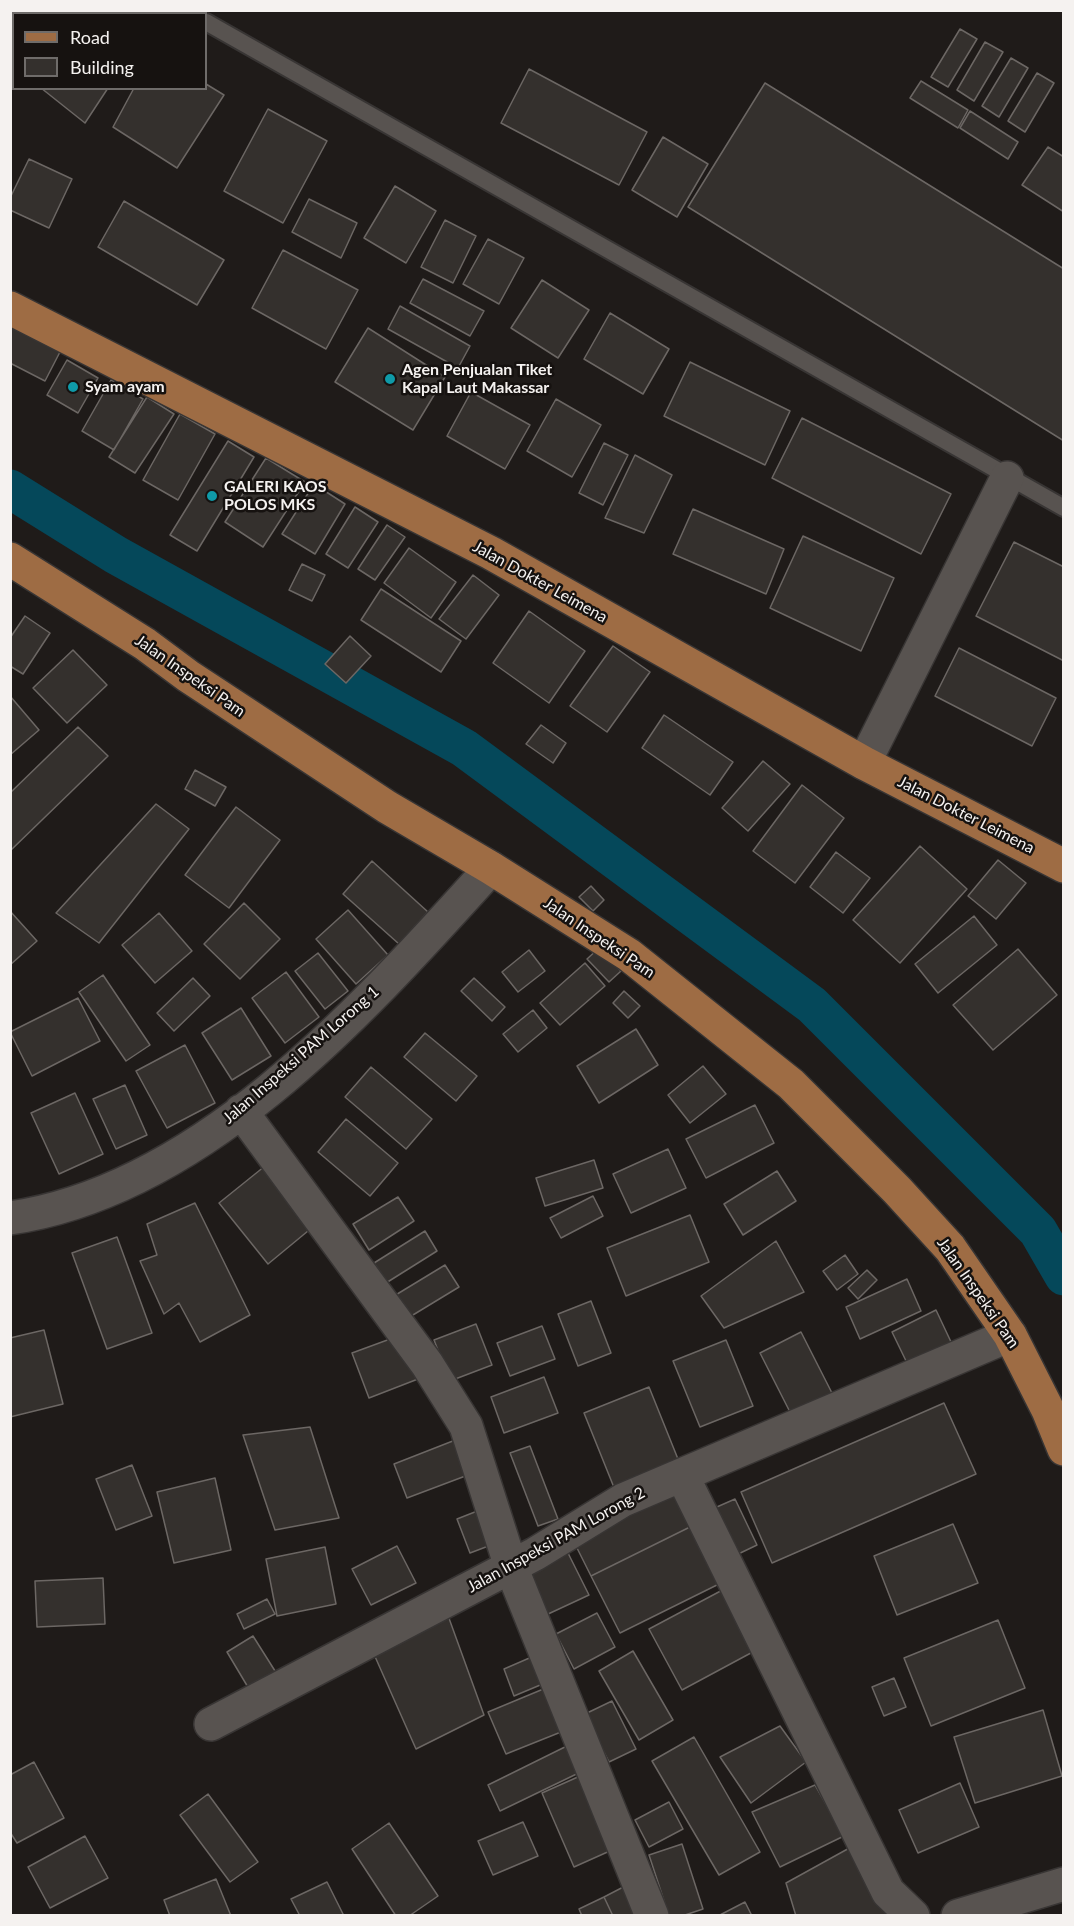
<!DOCTYPE html>
<style>
body{margin:0}
#map{position:relative;width:1074px;height:1926px;overflow:hidden;background:#1f1b19;font-family:Lato,sans-serif}
canvas{display:block}
.frame{position:absolute;inset:0;border:12px solid #f5f2f0;pointer-events:none}
.legend{position:absolute;left:12px;top:12px;width:195px;height:78px;box-sizing:border-box;background:#161210;border:2px solid #6f6c6a;margin:0;padding:8px 10px;list-style:none;font-size:18px;color:#f5f2f0}
.legend li{display:flex;align-items:center;gap:12px;height:30px}
.legend b{width:30px;border:2px solid #6f6c6a}
</style>
<div id="map">
<canvas width="1074" height="1926"></canvas>
<div class="frame"></div>
<ul class="legend">
<li><b style="height:8px;background:#9e6c44"></b>Road</li>
<li><b style="height:16px;background:#34302d"></b>Building</li>
</ul>
</div>
<script>
const ctx = document.querySelector('canvas').getContext('2d');
ctx.lineJoin = 'round';
function stroke(path, color, width, dash) { ctx.strokeStyle = color; ctx.lineWidth = width; ctx.lineCap = dash ? 'butt' : 'round'; ctx.setLineDash(dash || []); ctx.stroke(path); }
function fillPath(path, color) { ctx.fillStyle = color; ctx.fill(path, 'evenodd'); }
function label(font, color, halo, rows, align = 'center') {
  ctx.font = font + ' Lato,sans-serif'; ctx.lineWidth = 5; ctx.setLineDash([]); ctx.textBaseline = 'middle'; ctx.strokeStyle = halo; ctx.fillStyle = color; for (const [text, x, y, turn = 0] of rows) {
    ctx.save(); ctx.translate(x, y); ctx.rotate((+turn || 0) * Math.PI / 180); ctx.textAlign = isNaN(turn) ? turn : align; if (halo) ctx.strokeText(text, 0, 0); ctx.fillText(text, 0, 0); ctx.restore();
  }
}
stroke(new Path2D(`
 M10,489L116,555L464,748L812,1005L1038,1231L1064,1276`), '#05485a', 39);
const building = new Path2D(`
 M10,10H39L37,14H14V57L10,63Z
 M960,29L977,39L948,87L931,77Z
 M985,42L1003,52L974,101L957,90Z
 M1011,58L1028,68L999,117L982,106Z
 M529,69L647,132L619,185L501,123Z
 M1037,73L1054,83L1025,132L1008,121Z
 M921,81L968,110L958,128L910,98Z
 M765,83L1064,269V441L688,207Z
 M206,84L224,95L177,168L113,127L134,88H206Z
 M41,88H108L85,123Z
 M268,109L327,141L283,223L224,191Z
 M970,111L1018,142L1008,159L960,128Z
 M663,137L708,164L677,217L632,190Z
 M1048,147L1064,157V212L1022,185Z
 M29,159L72,179L49,228L10,210V198Z
 M395,186L436,211L406,263L364,238Z
 M309,199L357,223L341,258L292,232Z
 M124,201L224,260L197,305L98,247Z
 M445,220L476,236L453,283L421,267Z
 M488,239L524,258L499,304L463,284Z
 M283,250L358,290L326,349L252,308Z
 M423,279L484,311L470,336L410,303Z
 M542,280L589,310L558,358L511,328Z
 M400,306L470,346L458,368L388,329Z
 M610,313L669,349L643,394L584,359Z
 M10,324L61,350L45,381L10,363Z
 M368,328L445,377L413,430L335,382Z
 M67,360L98,378L78,413L47,395Z
 M690,362L790,411L765,465L664,416Z
 M111,380L143,399L114,450L82,431Z
 M471,392L530,425L505,469L447,436Z
 M147,397L174,414L135,473L109,457Z
 M556,399L601,425L572,477L527,451Z
 M180,414L215,434L178,500L143,480Z
 M802,418L951,494L921,554L772,478Z
 M228,441L254,457L197,551L170,535Z
 M604,443L628,455L603,505L579,493Z
 M635,455L672,475L644,533L605,518Z
 M266,458L305,482L263,547L225,522Z
 M314,484L345,504L315,554L282,534Z
 M355,507L378,522L348,568L326,554Z
 M693,509L784,549L766,594L673,554Z
 M387,525L405,537L375,580L358,569Z
 M803,536L894,578L861,651L770,608Z
 M1014,542L1064,567V661L976,616Z
 M409,548L456,582L431,618L384,583Z
 M302,564L325,575L312,601L289,590Z
 M473,575L499,595L466,639L439,619Z
 M381,589L461,641L441,672L361,620Z
 M529,611L585,651L549,703L493,663Z
 M25,616L50,633L23,674L10,666V638Z
 M350,636L371,656L346,683L325,664Z
 M613,646L650,672L607,732L570,706Z
 M959,648L1056,698L1032,746L935,696Z
 M73,650L107,685L67,723L33,688Z
 M10,696L39,730L10,755Z
 M664,715L733,762L710,795L642,748Z
 M541,725L566,743L553,763L526,744Z
 M78,727L108,756L10,851V793Z
 M763,761L790,784L748,831L722,808Z
 M195,770L226,787L215,806L185,789Z
 M802,785L844,818L795,883L753,851Z
 M156,804L189,829L99,943L56,913Z
 M236,807L280,840L229,908L185,875Z
 M920,846L967,889L900,963L853,920Z
 M836,852L870,878L843,913L810,887Z
 M998,860L1026,883L996,919L968,896Z
 M372,861L428,912L399,944L343,894Z
 M591,886L604,900L593,911L579,897Z
 M244,903L280,939L240,979L204,944Z
 M348,910L388,955L356,984L316,939Z
 M10,911L37,941L10,965Z
 M159,913L192,951L155,983L122,945Z
 M974,916L997,945L938,993L915,964Z
 M599,948L621,971L609,982L587,959Z
 M1018,949L1057,995L993,1050L953,1005Z
 M529,950L545,971L518,992L502,972Z
 M318,953L348,991L325,1009L295,971Z
 M585,963L605,986L560,1025L540,1003Z
 M286,972L319,1017L285,1043L252,998Z
 M103,975L150,1045L126,1061L79,992Z
 M193,978L210,996L174,1031L157,1013Z
 M474,978L505,1007L492,1021L461,991Z
 M624,991L640,1006L628,1018L613,1003Z
 M78,998L100,1041L32,1076L10,1032Z
 M241,1008L271,1056L232,1080L202,1033Z
 M533,1010L547,1028L518,1052L503,1034Z
 M636,1029L658,1065L599,1103L577,1066Z
 M425,1033L477,1076L456,1101L404,1057Z
 M185,1045L215,1103L167,1128L136,1071Z
 M703,1066L726,1094L690,1123L668,1095Z
 M371,1067L432,1119L406,1149L345,1097Z
 M125,1085L147,1135L116,1149L93,1099Z
 M75,1093L103,1154L59,1174L31,1113Z
 M755,1105L774,1143L706,1178L686,1139Z
 M346,1119L398,1163L370,1196L318,1152Z
 M668,1149L686,1188L631,1213L613,1174Z
 M594,1160L603,1188L545,1206L536,1178Z
 M265,1166L314,1226L268,1264L219,1203Z
 M777,1171L796,1201L743,1235L724,1204Z
 M593,1196L603,1216L561,1238L550,1218Z
 M398,1197L414,1221L369,1250L353,1224Z
 M195,1203L250,1315L200,1342L179,1303L164,1314L140,1261L157,1255L147,1224Z
 M690,1215L709,1262L626,1296L607,1248Z
 M425,1231L437,1251L386,1283L374,1263Z
 M117,1237L152,1333L107,1349L72,1253Z
 M776,1241L804,1292L724,1328L701,1296Z
 M845,1255L858,1274L837,1290L823,1271Z
 M445,1265L459,1287L408,1318L394,1296Z
 M867,1270L877,1280L858,1299L848,1288Z
 M907,1279L921,1311L860,1339L846,1307Z
 M591,1301L611,1353L578,1366L558,1314Z
 M936,1310L952,1344L908,1365L892,1332Z
 M476,1324L492,1365L450,1381L434,1340Z
 M542,1326L555,1359L510,1376L497,1343Z
 M44,1330L63,1404L10,1417V1338Z
 M801,1332L833,1395L792,1416L760,1353Z
 M401,1335L418,1379L369,1398L352,1353Z
 M726,1340L753,1406L700,1427L673,1361Z
 M544,1377L558,1413L504,1433L491,1397Z
 M649,1387L680,1464L615,1490L584,1413Z
 M944,1403L976,1474L772,1563L741,1492Z
 M310,1427L339,1518L275,1530L243,1435Z
 M463,1437L476,1472L407,1498L394,1464Z
 M530,1446L558,1519L538,1526L510,1453Z
 M132,1465L152,1516L116,1530L96,1479Z
 M215,1478L231,1550L174,1563L157,1492Z
 M676,1489L694,1525L591,1576L573,1540Z
 M735,1499L757,1545L732,1557L710,1510Z
 M485,1508L499,1542L470,1553L457,1519Z
 M953,1524L978,1583L897,1615L874,1556Z
 M694,1525L723,1582L620,1633L591,1576Z
 M397,1546L416,1583L371,1605L352,1569Z
 M325,1547L336,1604L277,1616L266,1559Z
 M565,1547L589,1595L546,1615L523,1567Z
 M103,1578L105,1624L37,1627L35,1581Z
 M730,1586L762,1647L682,1690L649,1629Z
 M267,1599L275,1614L244,1629L237,1614Z
 M446,1610L484,1715L416,1749L369,1643Z
 M597,1613L615,1647L574,1669L556,1634Z
 M998,1620L1025,1688L931,1726L904,1658Z
 M253,1636L282,1682L255,1699L227,1652Z
 M633,1651L673,1720L639,1740L599,1671Z
 M534,1656L545,1683L514,1696L504,1669Z
 M894,1678L906,1707L884,1716L872,1687Z
 M553,1685L571,1728L506,1754L488,1712Z
 M612,1701L636,1749L609,1762L585,1714Z
 M1043,1710L1062,1776L975,1803L954,1737Z
 M780,1726L806,1762L751,1803L720,1757Z
 M694,1737L760,1852L719,1875L652,1761Z
 M577,1741L591,1767L500,1811L488,1785Z
 M34,1762L64,1818L17,1843L10,1832V1775Z
 M580,1776L612,1850L574,1867L542,1793Z
 M960,1783L979,1827L918,1853L899,1810Z
 M815,1785L844,1836L780,1867L752,1812Z
 M208,1794L258,1862L230,1882L180,1815Z
 M669,1802L683,1829L649,1847L635,1820Z
 M523,1822L538,1856L493,1875L478,1841Z
 M389,1823L438,1896L409,1916H396L352,1849Z
 M85,1836L108,1878L50,1908L28,1867Z
 M682,1844L703,1909L682,1916H669L649,1855Z
 M853,1846L888,1916H796L786,1883Z
 M216,1879L231,1916H170L164,1900Z
 M327,1882L344,1916H300L291,1899Z
 M631,1883L647,1916H613L604,1897Z
 M604,1897L613,1916H582L579,1909Z
 M745,1902L752,1916H718Z`);
fillPath(building, '#34302d');
stroke(building, '#6c6764', 1.5);
const service = new Path2D(`
 M186,10L191,14
 M206,22L1064,508`);
const minor = new Path2D(`
 M864,763L1007,478
 M241,1111L427,1364L466,1426L511,1567L652,1916
 M10,1218C204,1190 366,1006 491,868
 M682,1475L888,1892L913,1916
 M211,1724L535,1554L623,1500L1010,1335
 M958,1916L1064,1884`);
const primary = new Path2D(`
 M10,308L491,553L864,763L1064,866
 M10,559L145,644L188,676L387,807L491,868L629,955L791,1084L897,1190L950,1248L1010,1335L1048,1410L1064,1449`);
stroke(service, '#383534', 20);
stroke(minor, '#383534', 36);
stroke(primary, '#383534', 36);
stroke(service, '#585350', 16);
stroke(minor, '#585350', 33);
stroke(primary, '#9e6c44', 33);
for (const [x, y, r, color] of [
 [390,379,6,"#0f9aa8"],
 [73,387,6,"#0f9aa8"],
 [212,496,6,"#0f9aa8"]
]) { const dot = new Path2D(); dot.arc(x, y, r, 0, 2 * Math.PI); ctx.fillStyle = color; ctx.fill(dot); stroke(dot, '#161210', 2); }
label('bold 16px', '#f5f2f0', '#161210', [
 ["Agen Penjualan Tiket",402,370],
 ["Kapal Laut Makassar",402,388],
 ["Syam ayam",85,387],
 ["GALERI KAOS",224,487],
 ["POLOS MKS",224,505]
], 'left');
label('16px', '#f5f2f0', '#161210', [
 ["Jalan Dokter Leimena",540,582,29],
 ["Jalan Inspeksi Pam",190,676,35],
 ["Jalan Dokter Leimena",966,815,27],
 ["Jalan Inspeksi Pam",599,938,34],
 ["Jalan Inspeksi PAM Lorong 1",301,1055,-41],
 ["Jalan Inspeksi Pam",978,1293,55],
 ["Jalan Inspeksi PAM Lorong 2",556,1540,-29]
]);
</script>
